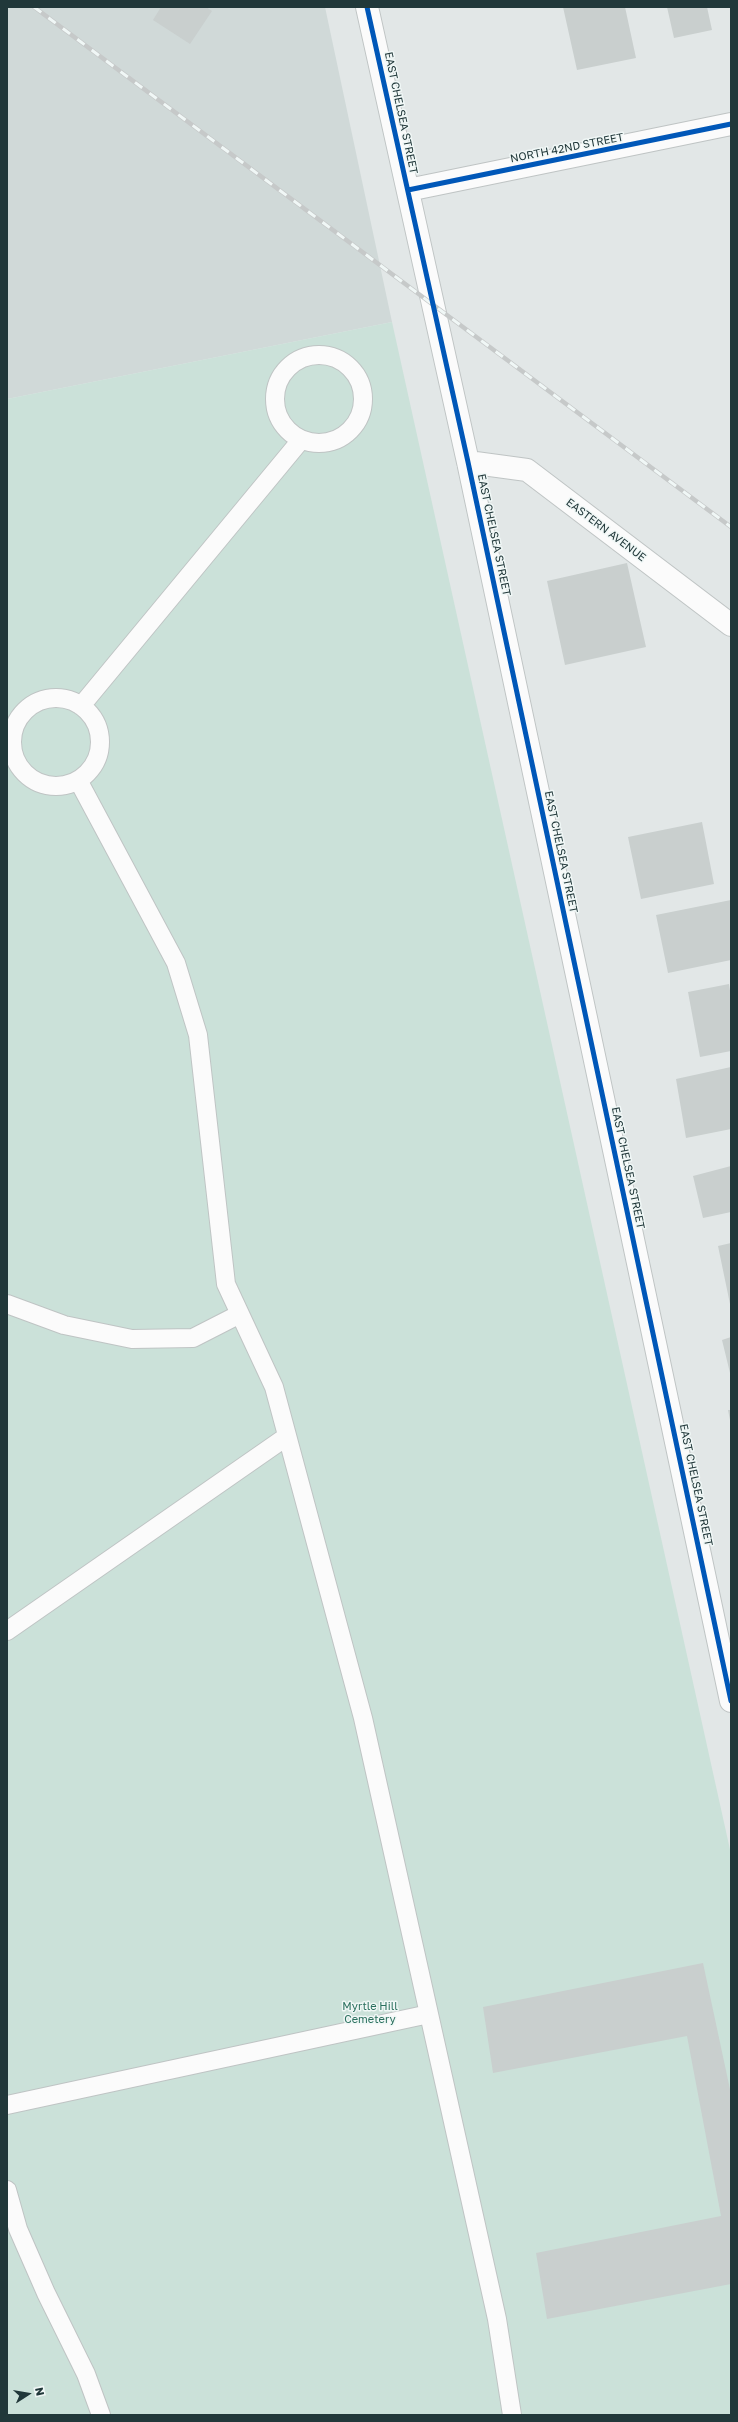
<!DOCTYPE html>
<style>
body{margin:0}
#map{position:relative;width:738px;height:2422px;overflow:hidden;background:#e2e7e7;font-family:"Golos Text",sans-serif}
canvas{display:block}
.frame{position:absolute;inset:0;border:8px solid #21383a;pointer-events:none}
.north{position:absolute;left:8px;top:2374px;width:40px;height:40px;-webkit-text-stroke:3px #f0f7f6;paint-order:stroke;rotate:78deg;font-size:11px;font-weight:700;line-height:16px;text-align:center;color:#21383a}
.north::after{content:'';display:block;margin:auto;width:14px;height:18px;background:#21383a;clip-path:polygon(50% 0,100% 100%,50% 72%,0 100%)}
</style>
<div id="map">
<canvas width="738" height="2422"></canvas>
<div class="frame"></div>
<div class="north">N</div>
</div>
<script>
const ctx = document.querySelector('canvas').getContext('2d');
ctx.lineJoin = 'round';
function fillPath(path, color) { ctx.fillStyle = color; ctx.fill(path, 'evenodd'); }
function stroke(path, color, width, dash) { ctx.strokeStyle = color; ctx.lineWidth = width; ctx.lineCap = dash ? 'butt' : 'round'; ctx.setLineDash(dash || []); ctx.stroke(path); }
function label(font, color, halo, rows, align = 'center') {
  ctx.font = font + ' "Golos Text",sans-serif'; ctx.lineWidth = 3; ctx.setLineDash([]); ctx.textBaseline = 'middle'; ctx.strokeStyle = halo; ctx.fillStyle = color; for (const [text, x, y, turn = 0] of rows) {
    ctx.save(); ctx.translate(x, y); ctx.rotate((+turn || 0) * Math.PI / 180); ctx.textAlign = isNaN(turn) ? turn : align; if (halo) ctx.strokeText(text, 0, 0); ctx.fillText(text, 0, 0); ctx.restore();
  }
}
fillPath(new Path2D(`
 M7,7H325L392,322L7,399Z`), '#d0d9d8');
fillPath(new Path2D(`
 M392,322L731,1854V2415H7V399Z`), '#cbe1d9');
fillPath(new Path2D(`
 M161,7H206L212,11L190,44L153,20Z
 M563,7H625L636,58L577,70Z
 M667,7H707L712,30L674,38Z
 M627,563L646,647L565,665L547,581Z
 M702,822L714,884L641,899L628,837Z
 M731,900V960L668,973L656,915Z
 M729,984L731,997V1051L700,1057L688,992Z
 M731,1067V1129L686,1138L676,1079Z
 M731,1166V1212L703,1218L693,1176Z
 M731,1243V1304H730L718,1246Z
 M731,1337V1373H730L722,1340Z
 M728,1410H731V1420H730Z
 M703,1963L731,2094V2284L547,2319L536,2253L721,2216L687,2036L493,2073L483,2007Z`), '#c9cfce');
const lane = new Path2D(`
 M275 399a44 44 0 1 1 88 0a44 44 0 1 1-88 0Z
 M12 742a44 44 0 1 1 88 0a44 44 0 1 1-88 0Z
 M81,706L301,440
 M78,780L176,963L198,1035L226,1284L274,1387L363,1718L497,2319L512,2415
 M7,1304L64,1325L132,1339L193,1338L240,1314
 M7,1631L286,1437
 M7,2105L429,2014
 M7,2190L18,2229L46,2293L86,2374L101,2415`);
const street = new Path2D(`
 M367,7L468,462L731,1701
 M408,190L731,124
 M468,462L527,470L731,625`);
stroke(lane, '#bfc4c4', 20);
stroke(street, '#bfc4c4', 24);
stroke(lane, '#fbfbfb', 18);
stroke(street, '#fbfbfb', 22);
const rail = new Path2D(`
 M34,7L731,527`);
stroke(rail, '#c6c9c9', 4.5);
stroke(rail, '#f0f7f6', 3, [9]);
stroke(new Path2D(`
 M367,7L468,462L731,1701
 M408,190L731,124`), '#0057b8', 5);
label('11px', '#21383a', '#f0f7f6', [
 ["EAST CHELSEA STREET",401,113,78],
 ["NORTH 42ND STREET",567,148,-11],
 ["EASTERN AVENUE",606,530,37],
 ["EAST CHELSEA STREET",494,535,78],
 ["EAST CHELSEA STREET",561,852,78],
 ["EAST CHELSEA STREET",628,1168,78],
 ["EAST CHELSEA STREET",696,1485,78]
]);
label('11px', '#2b705e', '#f0f7f6', [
 ["Myrtle Hill",370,2007],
 ["Cemetery",370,2020]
]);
</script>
